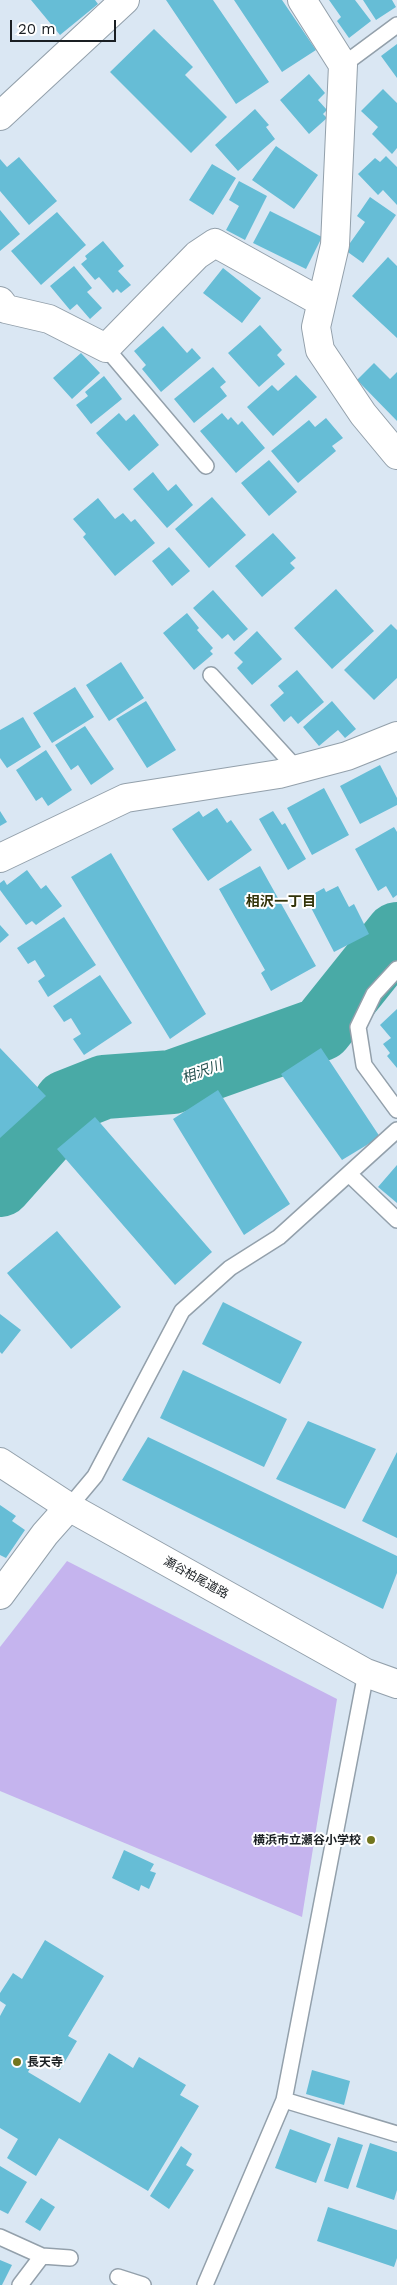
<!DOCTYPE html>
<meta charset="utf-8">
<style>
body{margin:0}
#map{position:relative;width:397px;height:2285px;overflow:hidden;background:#dae7f3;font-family:"Work Sans",sans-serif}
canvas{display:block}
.scale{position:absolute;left:10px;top:20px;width:106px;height:22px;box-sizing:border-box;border:2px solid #1a1f23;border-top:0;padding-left:6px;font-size:15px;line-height:18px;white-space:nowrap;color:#1a1f23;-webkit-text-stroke:4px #fff;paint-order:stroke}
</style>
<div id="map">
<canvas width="397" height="2285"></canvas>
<div class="scale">20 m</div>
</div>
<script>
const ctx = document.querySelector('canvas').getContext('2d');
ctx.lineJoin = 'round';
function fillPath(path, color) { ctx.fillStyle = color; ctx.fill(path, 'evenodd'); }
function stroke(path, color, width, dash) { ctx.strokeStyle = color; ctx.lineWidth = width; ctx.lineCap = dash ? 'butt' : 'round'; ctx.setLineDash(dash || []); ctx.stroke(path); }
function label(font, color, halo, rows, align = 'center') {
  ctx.font = font + ' "Work Sans","Noto Sans JP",sans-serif'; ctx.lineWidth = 4; ctx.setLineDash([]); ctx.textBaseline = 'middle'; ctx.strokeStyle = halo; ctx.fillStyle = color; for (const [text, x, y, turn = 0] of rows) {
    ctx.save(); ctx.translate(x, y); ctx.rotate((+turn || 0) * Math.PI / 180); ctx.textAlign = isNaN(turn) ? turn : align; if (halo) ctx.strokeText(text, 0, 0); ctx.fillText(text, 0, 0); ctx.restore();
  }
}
fillPath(new Path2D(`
 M67,1561L337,1699L302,1917L0,1791V1647Z`), '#c5b4ee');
stroke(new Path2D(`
 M0,1185L41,1139L66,1102L104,1087L172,1082L321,1029L397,934`), '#49aaa6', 64);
fillPath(new Path2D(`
 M31,0H95L98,4L60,35Z
 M166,0H213L269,82L236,104Z
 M234,0H282L316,50L282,72Z
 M329,0H355L371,21L349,38L337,21L341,17Z
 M363,0H392L396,7L376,20Z
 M154,29L193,67L185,75L227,117L191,153L110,72Z
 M397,44V78L381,56Z
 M309,74L325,93L318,100L327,110L323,114L327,118L309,134L280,100Z
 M383,89L397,103V148L392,154L372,134L378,127L361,111Z
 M255,109L269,125L266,127L275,139L238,171L215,145Z
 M276,146L318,175L294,209L252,180Z
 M386,156L397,167V205L383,190L378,195L358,174L375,158L380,162Z
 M19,157L57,201L29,225L0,191V159L7,167Z
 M212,164L236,178L213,215L189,200Z
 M239,181L267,196L245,240L226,230L239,206L229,200Z
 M370,197L396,215L363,263L345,250L365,222L357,216Z
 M0,210L20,234L0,251Z
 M270,211L322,237L306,269L253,243Z
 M57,212L86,245L41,285L11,251Z
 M103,241L124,266L118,271L131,285L121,293L117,289L113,293L99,277L95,280L81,264L87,259L85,256Z
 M388,257L397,266V338L352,296Z
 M74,266L92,288L87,292L102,308L90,319L77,304L70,310L50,286Z
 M223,268L261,298L242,323L203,293Z
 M260,325L282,350L277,355L285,364L259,387L228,353Z
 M163,326L187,353L192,348L201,358L161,392L142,369L146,365L134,351Z
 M81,353L100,373L72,399L53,378Z
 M374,363L390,379L397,372V421L357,380Z
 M213,367L226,382L220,387L227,396L194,423L174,399Z
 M296,375L317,397L273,436L247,407L272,385L278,391Z
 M104,376L122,399L91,424L76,405L88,396L85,392Z
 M119,413L126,421L134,414L159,445L129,471L96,433Z
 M222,413L228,420L231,417L238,425L242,421L265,448L236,473L200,431Z
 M326,418L343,438L332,446L336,451L298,483L271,451L309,420L315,427Z
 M269,460L297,492L269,516L241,483Z
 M153,472L168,491L176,484L193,505L167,528L133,489Z
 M212,497L246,535L209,568L175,529Z
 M98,498L115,519L123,513L131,522L135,519L155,543L115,576L83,537L86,534L73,519Z
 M273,533L296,558L290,563L295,568L262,597L235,566Z
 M169,547L190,571L172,586L152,561Z
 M336,589L374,631L332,669L294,628Z
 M213,590L248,629L234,641L228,634L222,639L193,608Z
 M187,613L199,628L197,630L213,648L210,651L213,654L194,670L163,633Z
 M391,624L397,630V678L374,700L344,670Z
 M257,631L282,659L252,685L237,668L243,662L234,653Z
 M121,662L144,698L109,721L86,685Z
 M297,670L324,702L298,724L291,716L284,722L270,705L284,693L278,686Z
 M75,687L94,717L52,743L33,713Z
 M146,701L176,750L147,768L116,719Z
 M332,701L356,729L345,738L338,730L319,746L303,727Z
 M23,717L41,747L7,768L0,758V730Z
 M85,726L114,769L91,785L78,765L71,770L55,745Z
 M46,750L72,790L48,806L42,797L36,801L16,770Z
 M380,765L397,798V805L360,824L340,786Z
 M324,788L349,835L312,855L287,808Z
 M217,808L227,823L231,820L252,850L208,881L172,829L199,811L203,817Z
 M0,811L7,822L0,826Z
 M273,811L282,825L285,823L306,859L288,870L259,819Z
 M394,827L397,832V895L393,898L386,886L378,891L355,849Z
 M111,853L206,1014L170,1039L71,877Z
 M260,866L316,966L271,991L261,973L265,970L219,889Z
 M27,870L41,889L46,885L62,906L36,925L32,921L26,925L0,890V883L4,880L7,885Z
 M338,886L349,907L354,904L369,934L334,952L306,898L324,888L326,892Z
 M64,917L96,965L48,997L38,981L45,976L35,960L28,964L17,948Z
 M0,925L9,935L0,943Z
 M100,975L132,1023L84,1055L73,1039L81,1034L71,1018L64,1022L53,1006Z
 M397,1009V1068L387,1056L390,1053L383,1044L391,1038L380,1025Z
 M0,1048L46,1096L0,1138Z
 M321,1048L380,1137L342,1160L281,1074Z
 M218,1090L290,1204L244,1235L173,1119Z
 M95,1117L212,1252L175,1285L57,1149Z
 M397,1165V1203L378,1187Z
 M57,1231L121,1307L71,1349L7,1273Z
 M223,1302L302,1342L280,1384L202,1344Z
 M0,1314L21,1330L2,1354L0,1352Z
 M183,1370L287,1419L264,1467L160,1418Z
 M308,1421L376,1449L345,1509L276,1479Z
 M148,1437L397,1556V1573L383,1609L122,1480Z
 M397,1452V1538L362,1521Z
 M0,1505L16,1516L12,1521L25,1530L6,1558L0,1555Z
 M124,1850L154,1864L150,1871L156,1873L149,1889L141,1885L139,1891L112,1878Z
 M45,1940L104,1976L68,2036L77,2041L60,2070L37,2056L28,2072L80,2103L109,2053L133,2068L139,2057L186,2085L180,2095L199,2106L148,2191L59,2138L36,2176L7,2158L18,2139L0,2128V2016L6,2005L0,2001V1993L13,1973L22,1979Z
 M312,2070L350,2081L344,2105L306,2094Z
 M290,2129L331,2144L316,2183L275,2168Z
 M338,2137L363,2145L348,2189L324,2181Z
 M370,2143L397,2152V2190L394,2200L356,2187Z
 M181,2146L192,2154L186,2165L194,2170L169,2209L150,2196Z
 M0,2166L27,2182L8,2214L0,2210Z
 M41,2198L55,2207L40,2231L25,2222Z
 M328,2207L397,2230V2258L394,2267L317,2241Z
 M0,2260L12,2265L2,2285H0Z`), '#66bdd6');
const service = new Path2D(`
 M343,65L397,25
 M106,348L206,466
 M211,675L297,769
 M397,969L374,994L358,1027L364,1065L397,1110
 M349,1174L397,1220
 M69,1507L95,1476L182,1311L230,1268L279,1237L397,1130
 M284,2100L366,1673
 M0,2237L42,2256L20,2285
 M42,2256L70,2258
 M118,2277L143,2285
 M205,2285L284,2100L397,2134`);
const minor = new Path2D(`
 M302,0L343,65L335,245L316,327L320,350L363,414L397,455
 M0,116L125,0
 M0,301L6,309L49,319L106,348L197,255L215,243L321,302
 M0,858L126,798L279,774L347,756L397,736
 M0,1595L45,1534L69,1507`);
const secondary = new Path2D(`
 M0,1462L69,1507L366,1673L397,1684`);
stroke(service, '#93a0ab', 18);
stroke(minor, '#93a0ab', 30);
stroke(secondary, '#93a0ab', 30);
stroke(service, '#fff', 15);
stroke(minor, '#fff', 28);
stroke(secondary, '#fff', 28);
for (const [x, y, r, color] of [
 [371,1840,5,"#72761e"],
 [17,2062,5,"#72761e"]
]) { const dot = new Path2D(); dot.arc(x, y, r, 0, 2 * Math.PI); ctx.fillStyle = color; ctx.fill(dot); stroke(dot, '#fff', 2); }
label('12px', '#1a1f23', '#fff', [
 ["瀬谷柏尾道路",196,1578,29]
]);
label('bold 12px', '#1a1f23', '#fff', [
 ["横浜市立瀬谷小学校",361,1840],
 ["長天寺",27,2062,"left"]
], 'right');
label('bold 14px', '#32340a', '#fff', [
 ["相沢一丁目",281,902]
]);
label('italic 14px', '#26514f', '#fff', [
 ["相沢川",202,1072,-20]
]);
</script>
